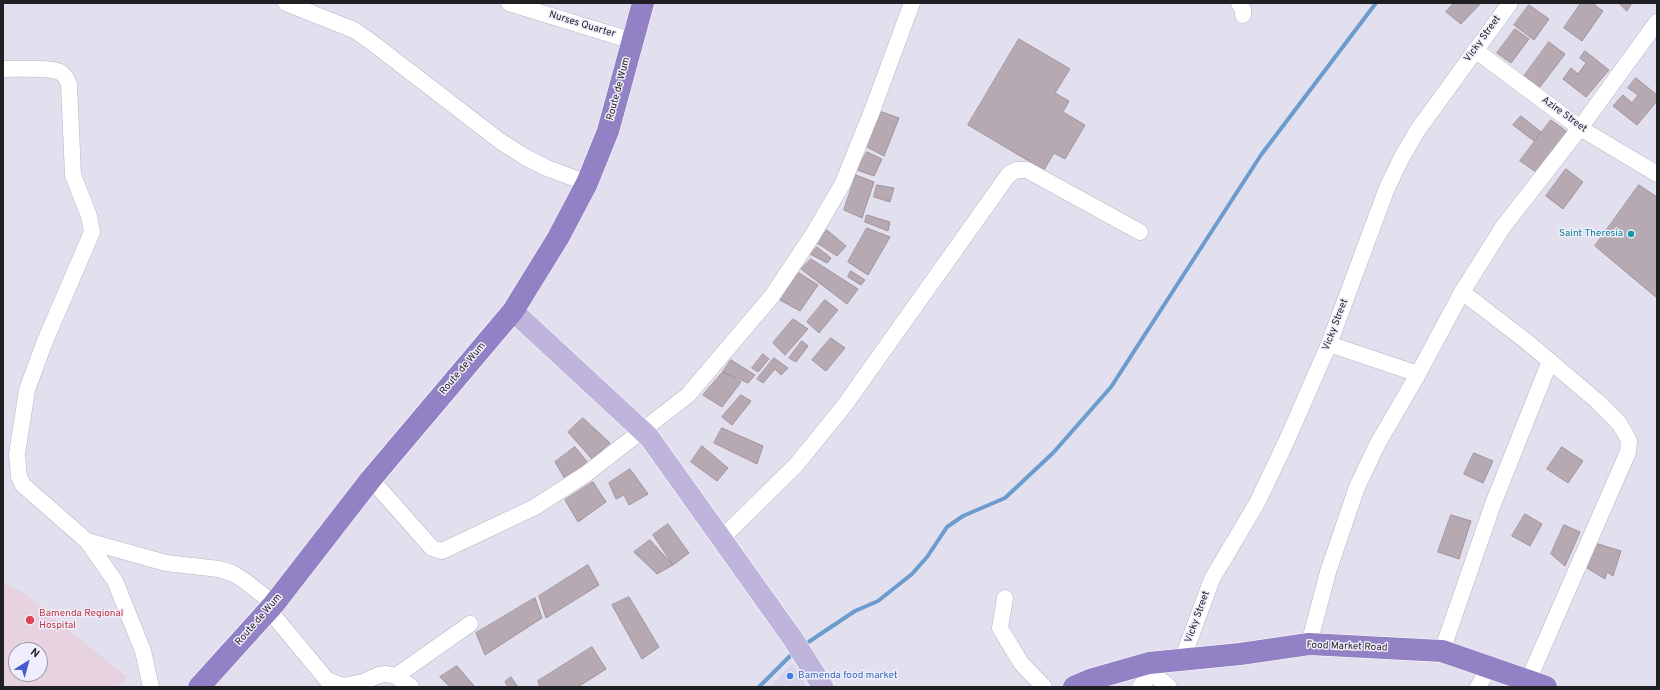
<!DOCTYPE html>
<style>
body{margin:0}
#map{position:relative;width:1660px;height:690px;overflow:hidden;background:#e2e0ef;font-family:Overpass,sans-serif}
canvas{display:block}
.frame{position:absolute;inset:0;border:4px solid #201f24;pointer-events:none}
.north{position:absolute;left:8px;top:642px;width:40px;height:40px;box-sizing:border-box;background:#f0eefc;border:1px solid #9d9ba6;border-radius:50%;rotate:37deg;font-size:11px;font-weight:700;line-height:16px;text-align:center;color:#201f24}
.north::after{content:'';display:block;margin:auto;width:14px;height:18px;background:#4a5acf;clip-path:polygon(50% 0,100% 100%,50% 72%,0 100%)}
</style>
<div id="map">
<canvas width="1660" height="690"></canvas>
<div class="frame"></div>
<div class="north">N</div>
</div>
<script>
const ctx = document.querySelector('canvas').getContext('2d');
ctx.lineJoin = 'round';
function fillPath(path, color) { ctx.fillStyle = color; ctx.fill(path, 'evenodd'); }
function stroke(path, color, width, dash) { ctx.strokeStyle = color; ctx.lineWidth = width; ctx.lineCap = dash ? 'butt' : 'round'; ctx.setLineDash(dash || []); ctx.stroke(path); }
function label(font, color, halo, rows, align = 'center') {
  ctx.font = font + ' Overpass,sans-serif'; ctx.lineWidth = 3; ctx.setLineDash([]); ctx.textBaseline = 'middle'; ctx.strokeStyle = halo; ctx.fillStyle = color; for (const [text, x, y, turn = 0] of rows) {
    ctx.save(); ctx.translate(x, y); ctx.rotate((+turn || 0) * Math.PI / 180); ctx.textAlign = isNaN(turn) ? turn : align; if (halo) ctx.strokeText(text, 0, 0); ctx.fillText(text, 0, 0); ctx.restore();
  }
}
fillPath(new Path2D(`
 M792,664L807,687H769Z`), '#d7d3e9');
fillPath(new Path2D(`
 M3,583L21,591L127,677L118,687H3ZM16,650H40V674H16Z`), '#e7d2e0');
stroke(new Path2D(`
 M804,645L855,611L878,601L912,574L927,557L947,527L963,516L1005,498L1053,453L1111,387L1261,155L1376,3
 M759,687L794,652`), '#6c9cce', 4);
const building = new Path2D(`
 M1454,3H1481L1461,24L1446,12Z
 M1581,3H1592L1603,11L1582,41L1564,28Z
 M1619,3H1632L1627,11Z
 M1529,5L1549,19L1534,40L1514,25Z
 M1515,29L1529,39L1511,63L1497,53Z
 M1019,39L1070,69L1055,93L1069,101L1063,112L1085,125L1065,159L1054,153L1044,170L968,125Z
 M1549,42L1565,54L1537,91L1522,79Z
 M1585,51L1609,70L1586,97L1563,79L1571,68L1578,74L1586,63L1580,58Z
 M1636,78L1657,95V101L1637,125L1613,106L1623,95L1632,103L1638,95L1628,88Z
 M882,112L899,118L884,156L867,147Z
 M1521,116L1541,132L1534,141L1513,125Z
 M1551,120L1570,134L1539,174L1520,161Z
 M867,152L882,159L874,176L857,170Z
 M1566,169L1583,182L1563,209L1546,196Z
 M856,175L874,182L862,218L844,210Z
 M877,185L894,188L890,202L874,197Z
 M1639,185L1657,197V298L1595,246Z
 M867,215L890,222L888,231L865,222Z
 M867,228L890,237L868,275L848,262Z
 M827,230L846,246L837,256L817,243Z
 M817,247L831,258L827,263L810,254Z
 M811,259L858,289L847,304L801,269Z
 M851,271L865,280L861,285L848,277Z
 M799,273L818,285L800,311L780,300Z
 M825,300L838,310L819,333L807,322Z
 M793,319L808,329L785,355L773,343Z
 M831,338L845,348L826,371L812,360Z
 M802,341L808,346L796,362L789,358Z
 M763,354L769,359L758,372L752,368Z
 M774,358L788,368L781,375L775,369L763,383L757,379Z
 M731,360L755,375L748,383L723,372Z
 M723,372L741,382L722,407L703,395Z
 M741,395L751,401L732,425L722,417Z
 M583,418L610,443L592,459L568,432Z
 M722,428L763,446L757,464L714,443Z
 M702,446L728,468L717,481L691,462Z
 M575,447L588,463L565,479L555,462Z
 M1562,447L1583,461L1568,483L1547,469Z
 M1474,453L1493,461L1483,483L1464,474Z
 M630,469L648,494L629,505L624,495L616,499L609,483Z
 M593,482L606,502L578,522L565,500Z
 M1525,514L1542,524L1530,546L1512,536Z
 M1451,515L1471,521L1459,559L1438,552Z
 M668,524L689,553L673,565L653,535Z
 M1564,525L1580,532L1565,566L1551,554Z
 M650,540L673,565L657,574L634,552Z
 M1595,543L1621,551L1613,576L1607,572L1605,579L1587,568Z
 M588,565L599,585L546,618L539,596Z
 M629,597L659,647L642,659L612,605Z
 M535,598L542,618L485,655L476,633Z
 M592,647L606,669L578,687H540L538,681Z
 M457,666L475,687H450L440,677Z
 M511,677L518,687H508L505,682Z`);
fillPath(building, '#b6a9b2');
stroke(building, '#a0939b', 1);
const minor = new Path2D(`
 M286,3L354,30L370,41L500,141L525,157L547,168L587,183
 M509,3L633,41
 M1239,3L1243,10V15
 M1475,50L1580,128L1657,174
 M3,69C17,69 48,67 60,72C65,75 67,79 69,84L73,175L89,216L92,232L45,341L27,390L17,454L19,477L23,485L87,541L115,581L143,651L151,687
 M1462,292L1526,341L1597,401L1619,423L1625,433L1629,441L1628,452L1528,681
 M1329,344L1418,374
 M371,479L432,548L442,551L535,507L586,474L688,395L772,296L812,236L843,183L872,111L912,3
 M722,538L796,465L844,406L1009,174L1017,170H1027L1140,232
 M87,541L166,563L219,569L232,573L245,581L274,604
 M1005,598L1000,628L1021,663L1044,687
 M269,610L327,680L343,686L363,682L379,675L386,674L396,676L411,687
 M1309,644L1328,572L1357,487L1377,445L1418,374L1462,292L1503,227L1580,128L1657,22
 M1442,651L1493,504L1550,361
 M1182,660L1212,579L1257,503L1287,440L1329,344L1387,188L1402,157L1417,131L1510,3
 M1149,663L1152,673L1169,687
 M396,676L470,624
 M1140,687L1152,673
 M1478,687L1489,667`);
const major = new Path2D(`
 M513,311L649,437L793,639L823,687`);
const highway = new Path2D(`
 M199,687L274,604L371,479L513,311L558,238L587,183L608,131L643,3
 M1074,687L1093,679L1149,663L1240,654L1309,644L1442,651L1546,687`);
stroke(minor, '#b6b4c2', 17);
stroke(major, '#fff', 22);
stroke(highway, '#fff', 23);
stroke(minor, '#fff', 16);
stroke(major, '#beb4dc', 21);
stroke(highway, '#9282c5', 22);
for (const [x, y, r, color] of [
 [1631,234,4,"#0f9aa8"],
 [30,620,5,"#e0444e"],
 [790,676,4,"#3f7fe0"]
]) { const dot = new Path2D(); dot.arc(x, y, r, 0, 2 * Math.PI); ctx.fillStyle = color; ctx.fill(dot); stroke(dot, '#f0eefc', 1.5); }
label('10px', '#201f24', '#f0eefc', [
 ["Nurses Quarter",582,25,17],
 ["Vicky Street",1483,39,-54],
 ["Route de Wum",619,89,-75],
 ["Azire Street",1564,115,36],
 ["Vicky Street",1336,325,-69],
 ["Route de Wum",463,369,-50],
 ["Vicky Street",1198,617,-70],
 ["Route de Wum",259,620,-49],
 ["Food Market Road",1347,647,2]
]);
label('10px', '#0d838f', '#f0eefc', [
 ["Saint Theresia",1623,234]
], 'right');
label('10px', '#be3a42', '#f0eefc', [
 ["Bamenda Regional",39,614],
 ["Hospital",39,626]
], 'left');
label('10px', '#366cbe', '#f0eefc', [
 ["Bamenda food market",798,676]
], 'left');
</script>
